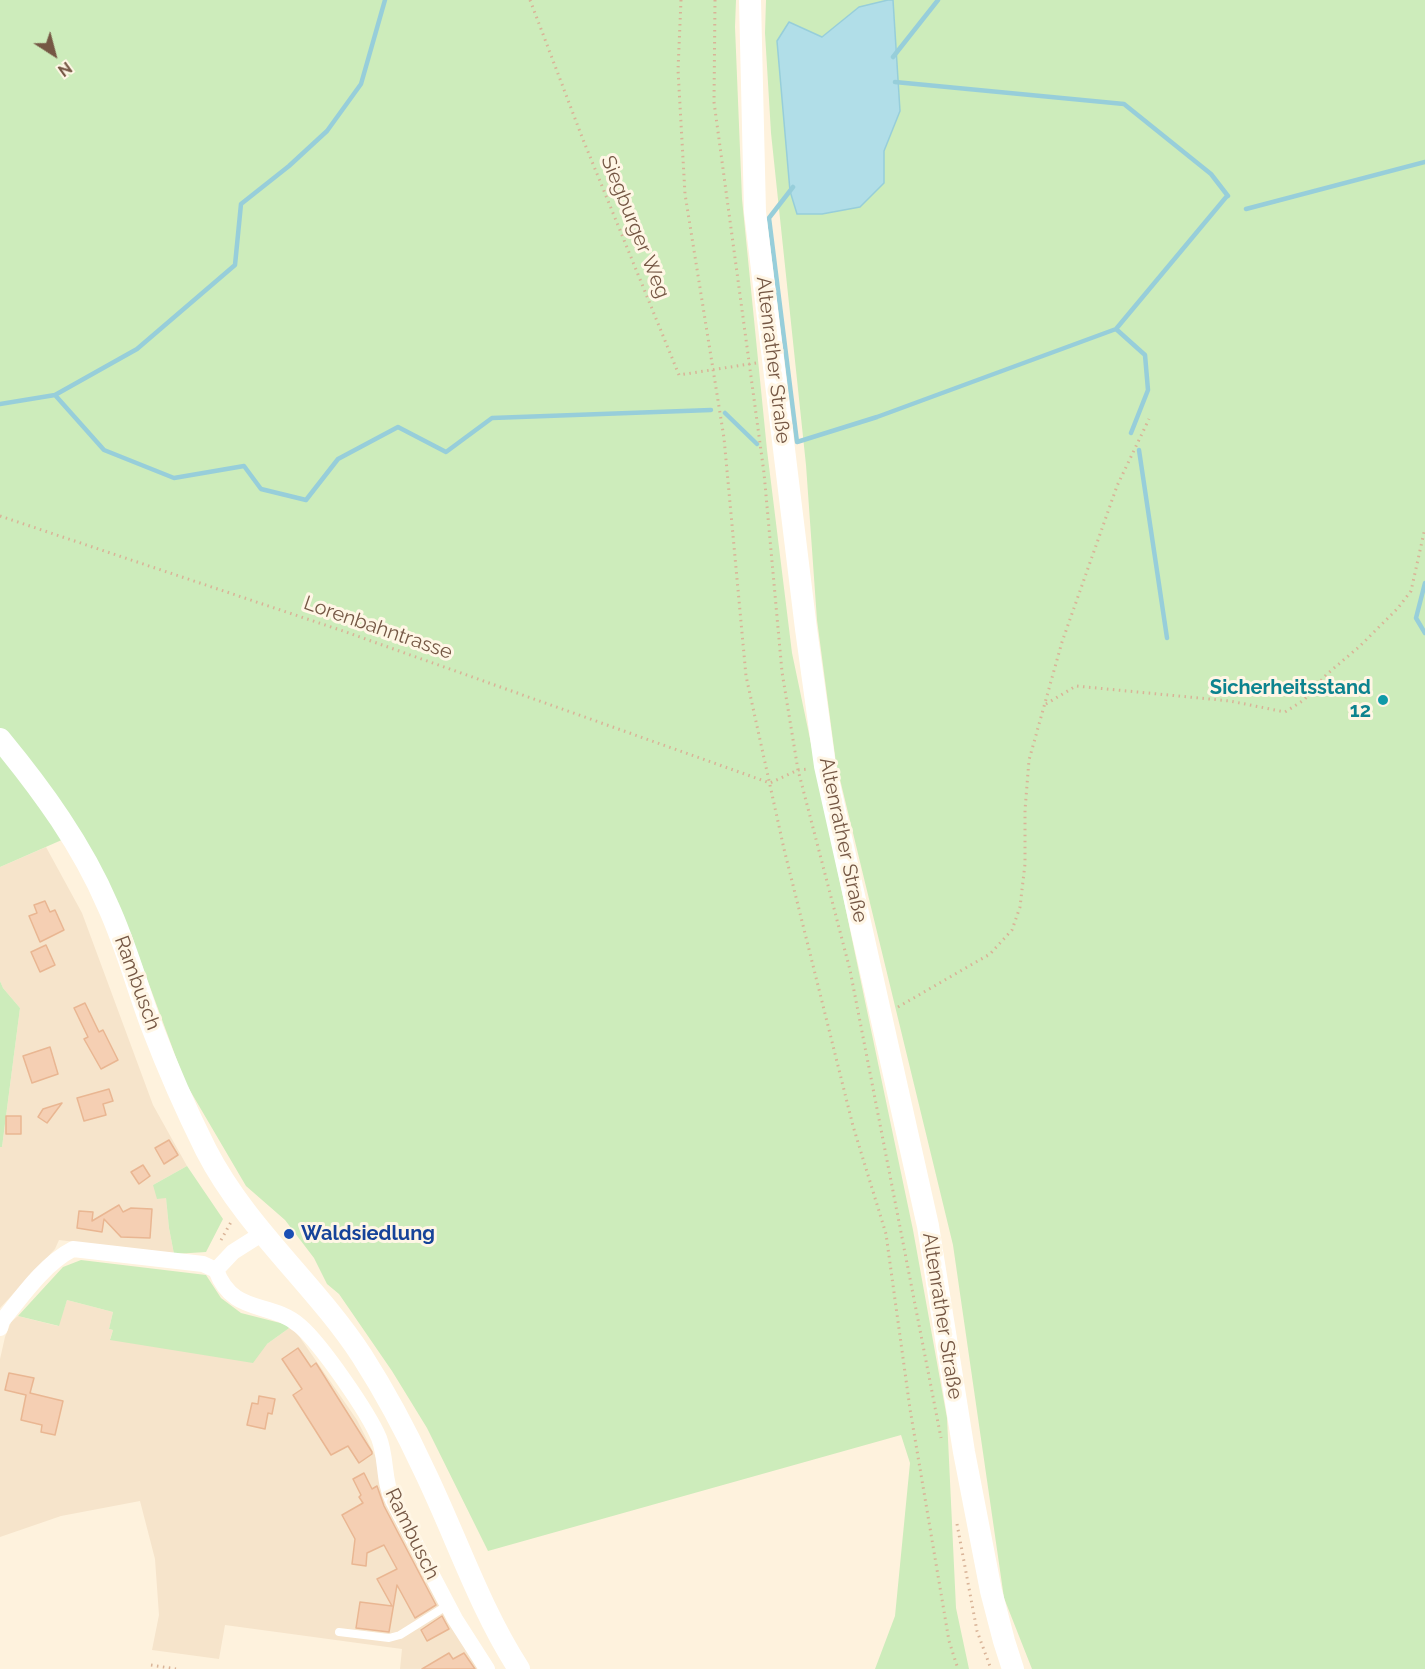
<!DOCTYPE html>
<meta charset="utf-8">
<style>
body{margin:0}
#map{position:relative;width:1425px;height:1669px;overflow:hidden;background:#fef2dd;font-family:Raleway,sans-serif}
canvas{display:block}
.north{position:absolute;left:24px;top:24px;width:60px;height:60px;-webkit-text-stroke:4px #fff6e5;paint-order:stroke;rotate:144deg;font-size:16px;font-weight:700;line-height:24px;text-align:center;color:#755744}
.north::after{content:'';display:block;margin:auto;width:21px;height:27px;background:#755744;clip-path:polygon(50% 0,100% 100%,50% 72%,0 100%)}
</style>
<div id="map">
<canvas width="1425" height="1669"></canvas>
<div class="north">N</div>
</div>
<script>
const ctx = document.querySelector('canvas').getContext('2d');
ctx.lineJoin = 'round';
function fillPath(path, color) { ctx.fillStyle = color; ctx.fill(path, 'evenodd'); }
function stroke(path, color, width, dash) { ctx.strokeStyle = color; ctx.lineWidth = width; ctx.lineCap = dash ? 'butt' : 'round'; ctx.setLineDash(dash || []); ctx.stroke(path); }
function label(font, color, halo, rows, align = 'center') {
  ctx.font = font + ' Raleway,sans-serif'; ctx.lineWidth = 6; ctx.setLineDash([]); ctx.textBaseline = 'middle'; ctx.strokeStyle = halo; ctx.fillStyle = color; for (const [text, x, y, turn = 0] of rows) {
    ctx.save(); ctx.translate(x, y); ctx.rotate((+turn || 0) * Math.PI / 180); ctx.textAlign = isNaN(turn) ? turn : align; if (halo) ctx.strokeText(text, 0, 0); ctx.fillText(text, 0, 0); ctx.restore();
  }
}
fillPath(new Path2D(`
 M46,847L82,913L153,1105L187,1166L153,1185L166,1198L169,1228L174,1254L59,1240L55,1249L0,1308V1147H2L20,1008L3,988L0,981V867Z
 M67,1300L113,1312L109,1329L113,1330L110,1339L267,1344L292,1326L357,1420L483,1669H400L402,1649L225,1625L219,1659L152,1650L159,1615L155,1559L140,1501L61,1516L0,1537V1359L5,1337L11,1322L18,1316L58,1326Z`), '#f6e4cb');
fillPath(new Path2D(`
 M0,0H736L735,27L742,199L767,450L792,653L913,1230L947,1418L956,1608L969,1669H875L895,1616L910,1463L901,1435L488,1551L427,1428L392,1371L339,1294L327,1284L314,1258L285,1220L246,1186L185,1082L136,949L80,832L0,867Z
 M766,0H888L859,7L822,37L778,41L790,191L798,214H822L860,207L884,183V151L900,111L893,0H1425V1669H1032L1004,1598L953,1245L836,763L817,620L806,465L771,133L765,33Z
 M0,981L3,988L20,1008L2,1147H0Z
 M187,1166L223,1219L206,1252L174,1254L169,1228L166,1198L157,1199L153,1185Z
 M81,1260L206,1275L221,1298L241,1313L292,1326L267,1344L253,1363L110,1340L113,1330L109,1329L113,1312L67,1300L59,1326L18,1316L63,1267Z`), '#cdecbb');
const water = new Path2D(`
 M888,0H893L900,111L884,151V183L860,207L822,214H797L790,191L777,41L789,22L822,37L859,7Z`);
fillPath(water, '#b1dee8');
stroke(water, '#97ceda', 1.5);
stroke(new Path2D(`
 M893,57L938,0
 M895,82L1124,104L1211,174L1228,196
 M793,187L769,218L797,442L877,417L1116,329L1227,196
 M1246,209L1425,162
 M1116,329L1145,355L1148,390L1131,433
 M55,395L104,450L174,478L244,466L261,489L306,500L338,459L398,427L446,452L492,418L711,410
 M0,404L55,395L137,349L235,265L241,204L289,166L327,131L361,84L385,0
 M725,413L757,444
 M1139,450L1167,638
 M1425,583L1416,618L1425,633`), '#97ceda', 4.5);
const building = new Path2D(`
 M45,901L50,912L55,910L64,930L40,942L29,916L37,913L34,905Z
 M46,945L55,965L40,972L31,952Z
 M85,1003L99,1032L103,1030L118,1060L101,1069L84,1039L88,1037L74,1008Z
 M50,1047L58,1074L32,1083L23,1056Z
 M109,1089L113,1101L103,1104L106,1115L84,1121L77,1098Z
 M62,1103L47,1123L38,1117L43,1109Z
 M6,1116H21V1134H6Z
 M169,1140L178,1155L164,1164L155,1148Z
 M143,1165L150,1176L139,1184L131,1172Z
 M119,1205L123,1212L131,1208L152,1209L150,1238L121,1237L104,1219L102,1232L77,1228L79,1211L93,1212L92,1221Z
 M298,1348L311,1367L316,1363L372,1452V1454L359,1463L348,1446L331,1455L293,1395L302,1389L282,1359Z
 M9,1373L34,1378L30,1393L63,1401L55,1435L41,1432L42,1425L21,1420L26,1395L5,1390Z
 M259,1396L275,1399L272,1414L268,1413L265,1429L247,1425L252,1403L258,1404Z
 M364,1473L372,1489L377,1486L384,1506L436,1605L415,1618L397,1585L389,1632L356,1628L360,1602L392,1606L377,1579L397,1569L384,1545L367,1553L366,1566L352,1564L355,1539L342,1515L363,1503L359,1497L361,1495L353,1479Z
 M442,1616L449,1629L427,1641L421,1630Z
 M449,1653L453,1659L464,1653L475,1669H422Z`);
fillPath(building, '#f5cfb3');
stroke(building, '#e9b692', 1.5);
stroke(new Path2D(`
 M530,0L582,137L679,375L756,363
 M681,0L678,70L685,194L724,438L746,676L784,849L853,1126L886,1234L910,1409L949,1641L958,1669
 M715,0L714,102L764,473L782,672L798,770L850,970L941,1438
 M0,516L343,631L770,783L798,770L809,769
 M1046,704L1076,686L1230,701L1285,712L1304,700L1327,674L1360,646L1398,608L1411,591L1425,528
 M898,1007L990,954L1012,930L1020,907L1025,864V810L1029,760L1062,642L1117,486L1149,419
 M221,1240L231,1222
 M957,1524L977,1631L991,1669
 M151,1665L176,1669`), '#d9b397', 3, [1.5, 4.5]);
stroke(new Path2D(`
 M339,1632L389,1638L400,1635L448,1605`), '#fff', 8);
stroke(new Path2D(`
 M216,1270C233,1316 270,1300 300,1326C321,1344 368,1412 379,1438C387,1459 383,1481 393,1501L455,1619L487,1669
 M216,1270L233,1252L263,1233
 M0,1328L2,1321C22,1296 44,1264 73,1249L203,1264L216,1270`), '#fff', 16);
stroke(new Path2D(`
 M750,0L755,212L806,629L825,766L928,1226L964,1452L991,1591L1004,1641L1013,1669
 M0,739C42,790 82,845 108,906C126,945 137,987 152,1027C168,1069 186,1110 206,1150C246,1228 315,1284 362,1356C385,1392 406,1431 424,1470C456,1536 479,1607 519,1669`), '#fff', 22);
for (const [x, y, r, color] of [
 [1383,700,6,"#0f9aa8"],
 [289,1234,6,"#1a4fb4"]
]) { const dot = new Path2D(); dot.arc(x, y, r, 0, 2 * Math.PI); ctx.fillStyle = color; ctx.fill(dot); stroke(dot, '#fff6e5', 2); }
label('20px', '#755744', '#fff6e5', [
 ["Siegburger Weg",635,227,68],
 ["Altenrather Straße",773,360,83],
 ["Lorenbahntrasse",378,628,19],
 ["Altenrather Straße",843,840,78],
 ["Rambusch",137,983,70],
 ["Altenrather Straße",942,1316,81],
 ["Rambusch",412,1534,64]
]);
label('bold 20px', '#0d838f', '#fff6e5', [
 ["Sicherheitsstand",1371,688],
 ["12",1371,711]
], 'right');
label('bold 20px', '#164399', '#fff6e5', [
 ["Waldsiedlung",301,1234]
], 'left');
</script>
